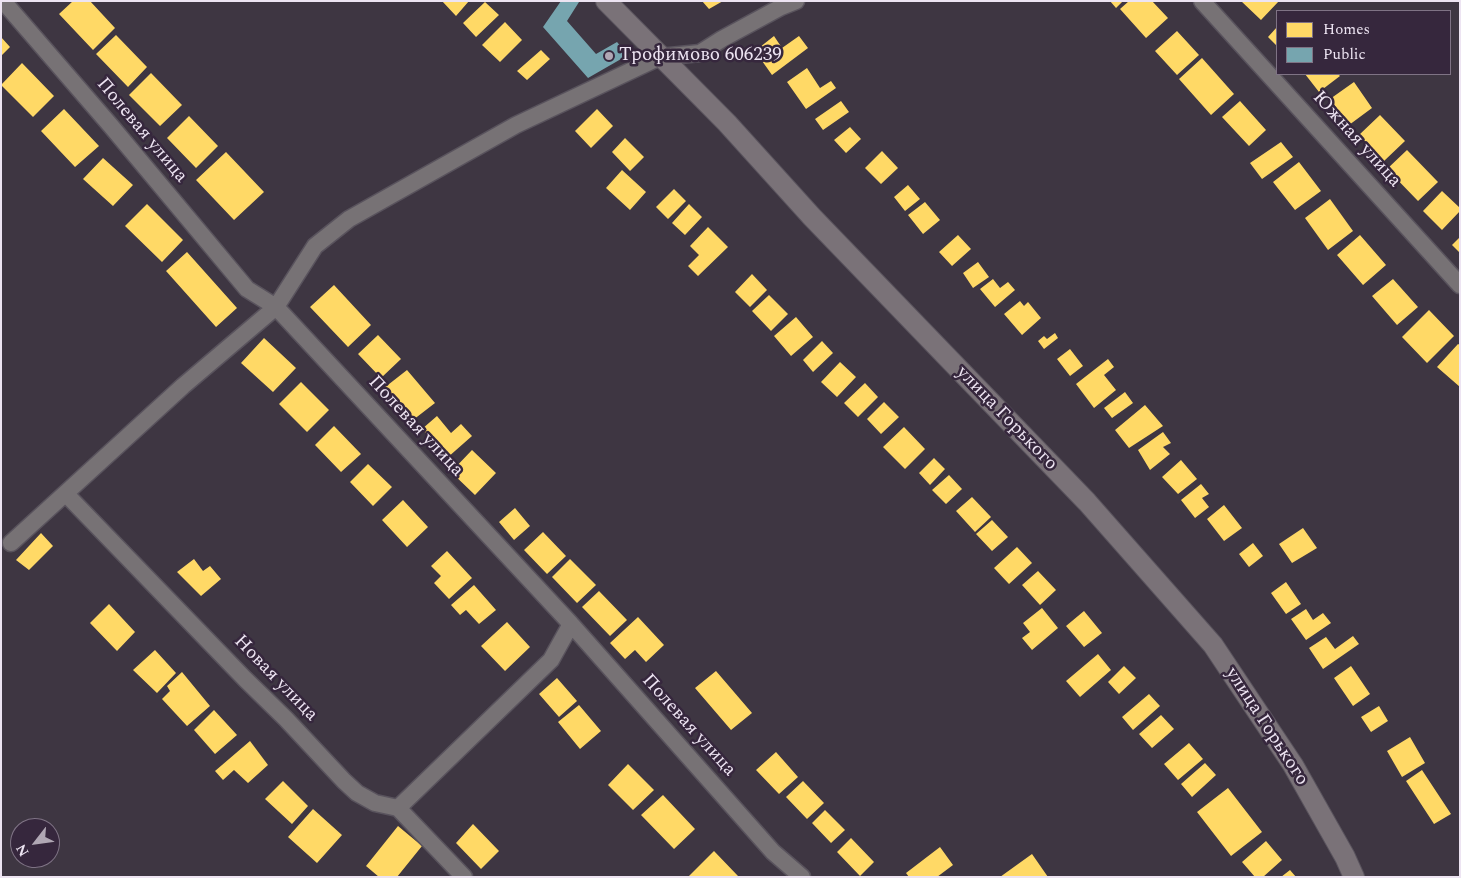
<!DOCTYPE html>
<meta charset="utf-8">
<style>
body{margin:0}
#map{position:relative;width:1461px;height:878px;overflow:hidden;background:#3e3642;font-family:Spectral,serif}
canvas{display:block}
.frame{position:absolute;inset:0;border:2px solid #ede4f2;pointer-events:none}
.legend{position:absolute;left:1276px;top:10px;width:175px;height:65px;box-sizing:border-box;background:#36273d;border:1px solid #7f7385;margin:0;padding:6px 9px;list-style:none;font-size:15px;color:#ede4f2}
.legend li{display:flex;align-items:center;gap:10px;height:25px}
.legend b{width:25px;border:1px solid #7f7385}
.north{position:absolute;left:10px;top:818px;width:50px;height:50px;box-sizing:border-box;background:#36273d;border:1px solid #7f7385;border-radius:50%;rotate:240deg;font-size:14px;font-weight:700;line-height:20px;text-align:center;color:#ede4f2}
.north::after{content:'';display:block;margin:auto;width:18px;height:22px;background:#b0a7b4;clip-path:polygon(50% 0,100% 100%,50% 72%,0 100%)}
</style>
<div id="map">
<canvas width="1461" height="878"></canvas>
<div class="frame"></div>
<ul class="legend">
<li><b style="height:14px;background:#ffd966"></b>Homes</li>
<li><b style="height:14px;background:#76a5af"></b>Public</li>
</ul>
<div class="north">N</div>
</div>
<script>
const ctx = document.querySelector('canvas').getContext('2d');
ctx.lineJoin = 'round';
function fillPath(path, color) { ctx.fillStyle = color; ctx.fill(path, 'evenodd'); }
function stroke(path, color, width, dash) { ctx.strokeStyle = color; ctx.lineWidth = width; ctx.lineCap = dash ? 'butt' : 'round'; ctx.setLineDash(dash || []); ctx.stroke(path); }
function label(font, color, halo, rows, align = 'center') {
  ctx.font = font + ' Spectral,serif'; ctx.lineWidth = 5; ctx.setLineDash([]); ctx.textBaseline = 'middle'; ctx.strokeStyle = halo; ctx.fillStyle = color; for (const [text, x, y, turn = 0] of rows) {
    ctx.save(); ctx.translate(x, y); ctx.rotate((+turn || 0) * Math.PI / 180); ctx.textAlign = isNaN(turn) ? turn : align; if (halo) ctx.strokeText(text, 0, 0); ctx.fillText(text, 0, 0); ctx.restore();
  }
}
fillPath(new Path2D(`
 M73,1H90L115,28L93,50L59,14Z
 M442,1H469L456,16Z
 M702,1H723L709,9Z
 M1110,1H1123L1116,8Z
 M1129,1H1152L1168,18L1146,38L1120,9Z
 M1241,1H1279L1261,20Z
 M485,2L499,15L476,37L463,23Z
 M505,22L522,40L500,62L482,45Z
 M1277,27V46L1268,37Z
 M1177,31L1199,55L1177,75L1155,51Z
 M116,35L147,67L128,87L96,54Z
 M774,36L782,48L799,36L808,48L772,75L755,51Z
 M1,37L10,47L1,56Z
 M541,50L550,59L527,80L517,71Z
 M1202,58L1234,94L1211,115L1179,79Z
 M22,63L54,96L33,117L1,85Z
 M807,68L820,88L831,81L836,88L806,109L787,82Z
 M151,73L182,105L160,126L129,95Z
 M1305,74H1338L1340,76L1319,92Z
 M1354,82L1372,108L1349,125L1330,99Z
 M841,101L849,112L823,130L815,119Z
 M1240,101L1266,130L1249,146L1222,117Z
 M64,109L99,146L75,167L41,131Z
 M597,109L613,126L591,148L575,131Z
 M1380,115L1405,141L1384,161L1359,135Z
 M189,116L218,146L196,168L167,138Z
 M850,127L861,139L846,153L834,140Z
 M625,138L644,157L630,171L612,152Z
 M1281,142L1293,157L1262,179L1250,163Z
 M1407,150L1438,182L1418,201L1387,169Z
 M882,151L898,168L881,184L865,168Z
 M226,152L264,192L234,220L196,180Z
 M103,158L133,185L113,206L83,179Z
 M1299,162L1321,191L1295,210L1273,182Z
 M622,170L646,192L630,210L606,188Z
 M908,185L920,199L905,211L894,197Z
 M674,189L686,201L668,219L656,207Z
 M1442,191L1460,208V211L1442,230L1423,211Z
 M1330,199L1353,231L1328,250L1305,218Z
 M925,202L940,220L923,234L908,215Z
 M147,204L183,240L162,262L125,226Z
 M689,204L702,217L685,235L672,223Z
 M708,227L728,247L698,276L688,266L699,255L690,246Z
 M958,235L971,249L952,266L939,252Z
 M1360,235L1386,265L1363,285L1337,255Z
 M1460,237V253L1452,245Z
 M187,252L237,308L216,327L166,271Z
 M978,262L989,277L973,288L963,273Z
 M752,274L767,290L750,307L735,292Z
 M993,279L1000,288L1008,282L1015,290L995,307L980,289Z
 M1393,279L1418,307L1397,325L1372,296Z
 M334,285L371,325L348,347L310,307Z
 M769,295L788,314L771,331L752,311Z
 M1020,301L1024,306L1028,302L1041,318L1022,335L1004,314Z
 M1429,310L1454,336L1427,363L1402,337Z
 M796,317L813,337L791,356L774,336Z
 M1055,333L1058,338L1044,349L1038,341L1044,336L1047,339Z
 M378,335L401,359L381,378L358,354Z
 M264,338L296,368L273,392L241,363Z
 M822,341L833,353L813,372L803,360Z
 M1458,344L1460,345V387L1437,367Z
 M1070,349L1083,366L1070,376L1057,359Z
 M1108,359L1114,367L1104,375L1116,390L1094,408L1076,384Z
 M840,362L856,377L837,397L821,382Z
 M407,370L435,403L413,420L384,388Z
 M301,382L329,410L307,432L279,404Z
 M865,383L878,397L858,417L844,403Z
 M1125,392L1133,403L1112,418L1104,408Z
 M884,402L899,417L881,434L867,419Z
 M1145,405L1163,426L1129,448L1115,430Z
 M437,416L451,433L461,424L472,436L447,458L422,429Z
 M334,426L361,454L341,472L315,445Z
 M904,427L925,449L905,469L883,447Z
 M1163,432L1171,443L1163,447L1170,454L1150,470L1138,450Z
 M472,450L496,473L475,495L451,472Z
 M934,458L945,469L930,485L919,473Z
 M1181,460L1197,479L1178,494L1162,477Z
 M368,464L392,487L373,506L350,482Z
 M949,475L962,489L946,504L932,490Z
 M1201,484L1209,494L1202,498L1209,507L1195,518L1181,500Z
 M972,497L991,517L975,532L956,511Z
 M403,500L428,527L407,547L382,520Z
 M1224,505L1242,528L1224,541L1207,519Z
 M515,508L530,526L514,540L499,522Z
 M992,520L1008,537L992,551L976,534Z
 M1303,528L1317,548L1292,563L1279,544Z
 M543,532L566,556L547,574L524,550Z
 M41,533L53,546L29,570L16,560Z
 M1253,543L1263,556L1249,567L1239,554Z
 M1017,547L1032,563L1009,584L994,568Z
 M447,551L472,578L449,599L434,583L441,576L431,566Z
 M194,559L203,571L210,566L221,579L201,596L177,572Z
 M570,559L596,585L577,603L552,577Z
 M1038,571L1056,590L1040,605L1022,585Z
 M1286,582L1301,604L1286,614L1271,593Z
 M474,585L496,610L479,624L466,610L460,615L451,605Z
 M599,591L627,620L610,636L582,607Z
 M109,604L135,632L117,651L90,623Z
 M1042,608L1058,628L1032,650L1022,638L1030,632L1023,623Z
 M1306,609L1313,620L1323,613L1331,623L1306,640L1291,619Z
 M1084,611L1102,633L1084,647L1066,626Z
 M638,617L664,645L646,662L635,650L625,659L610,643Z
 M507,622L530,647L505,671L481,646Z
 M1353,636L1359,644L1323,669L1309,648L1326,637L1335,649Z
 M155,650L176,673L157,693L133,670Z
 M1098,654L1111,670L1080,697L1066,681Z
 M1124,666L1136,678L1119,694L1108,682Z
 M1351,666L1370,694L1353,706L1334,678Z
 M716,671L752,713L731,730L695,688Z
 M182,672L210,706L187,726L162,699L170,691L167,686Z
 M557,678L577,701L559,717L539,694Z
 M1149,694L1160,706L1133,730L1122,717Z
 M579,705L601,731L580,749L558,722Z
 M1379,706L1388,721L1371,732L1361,717Z
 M214,710L237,735L215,754L194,730Z
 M1161,715L1174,729L1152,748L1139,734Z
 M1410,737L1425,763L1402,777L1387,751Z
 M250,741L268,765L248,783L234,770L223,780L215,771Z
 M1189,743L1203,759L1178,780L1164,764Z
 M776,752L798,777L779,794L756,770Z
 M1205,763L1216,775L1192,797L1181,784Z
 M628,764L654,790L633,810L608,785Z
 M1422,770L1451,814L1434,824L1406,781Z
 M283,781L308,806L292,824L265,799Z
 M803,781L824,803L807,819L786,797Z
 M1228,788L1262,832L1231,856L1197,812Z
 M663,795L695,829L674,849L641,815Z
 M313,809L342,835L317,863L288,837Z
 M825,810L845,830L831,843L812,823Z
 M473,824L499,851L481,869L456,843Z
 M398,826L422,846L397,877H379L366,866Z
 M851,838L874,862L860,876L837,852Z
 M1266,841L1282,860L1263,877H1255L1242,862Z
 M940,847L953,865L937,877H909L906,873Z
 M714,851L738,876L688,877Z
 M1032,854L1048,877H1000Z
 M1290,870L1296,877H1281Z`), '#ffd966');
fillPath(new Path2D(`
 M561,1L579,2L567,21L596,54L617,42L628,55L588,78L543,27Z`), '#76a5af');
const minor = new Path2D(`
 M3,1L111,126L247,289L276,307L571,624L773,852L802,877
 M1202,1L1460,285
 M66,494L245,679L286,719L344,781L357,793L375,803L398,808L464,877
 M11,543L183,386L276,307L315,246L349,219L516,125L660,57L700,53L722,39L781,7L796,1
 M398,808L551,660L571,624`);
const major = new Path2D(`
 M606,1L727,123L812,217L1087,502L1213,645L1293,765L1345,857L1354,877`);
stroke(minor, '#59535d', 19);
stroke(major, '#59535d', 22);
stroke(minor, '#777275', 16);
stroke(major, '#7a7278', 20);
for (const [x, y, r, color] of [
 [609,56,5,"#b0a7b4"]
]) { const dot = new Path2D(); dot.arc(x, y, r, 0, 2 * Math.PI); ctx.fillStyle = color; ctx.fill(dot); stroke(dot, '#36273d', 2); }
label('19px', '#ede4f2', '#36273d', [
 ["Трофимово 606239",619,56]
], 'left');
label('19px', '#ede4f2', '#36273d', [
 ["Полевая улица",141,131,50],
 ["Южная улица",1356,140,48],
 ["улица Горького",1006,419,46],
 ["Полевая улица",415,427,47],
 ["Новая улица",275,679,46],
 ["Полевая улица",688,726,48],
 ["улица Горького",1266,727,57]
]);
</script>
